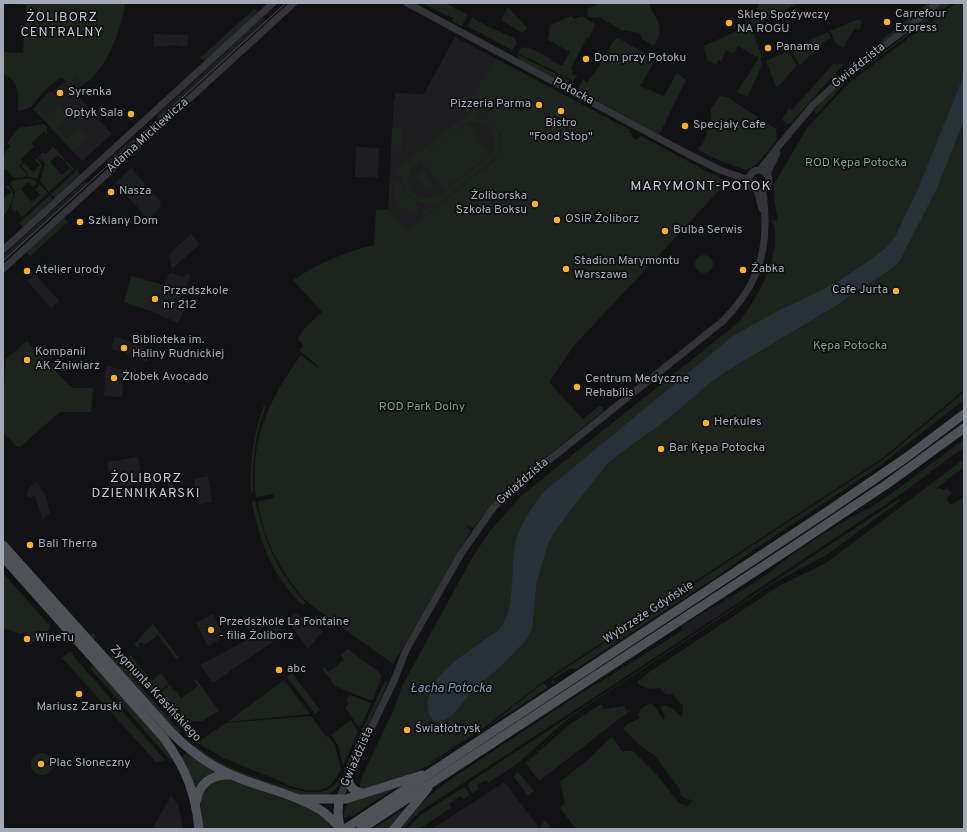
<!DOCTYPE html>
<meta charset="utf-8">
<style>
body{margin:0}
#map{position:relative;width:967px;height:832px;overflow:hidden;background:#121214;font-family:Overpass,sans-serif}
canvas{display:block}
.frame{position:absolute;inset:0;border:4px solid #a3a9b5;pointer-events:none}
</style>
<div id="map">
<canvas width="967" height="832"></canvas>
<div class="frame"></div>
</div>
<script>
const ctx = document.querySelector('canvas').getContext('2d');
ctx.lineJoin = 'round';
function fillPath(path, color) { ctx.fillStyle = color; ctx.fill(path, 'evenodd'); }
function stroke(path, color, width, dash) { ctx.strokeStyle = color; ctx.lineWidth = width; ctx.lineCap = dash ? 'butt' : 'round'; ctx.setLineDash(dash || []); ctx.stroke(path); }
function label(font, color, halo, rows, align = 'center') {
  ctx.font = font + ' Overpass,sans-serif'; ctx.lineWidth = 3.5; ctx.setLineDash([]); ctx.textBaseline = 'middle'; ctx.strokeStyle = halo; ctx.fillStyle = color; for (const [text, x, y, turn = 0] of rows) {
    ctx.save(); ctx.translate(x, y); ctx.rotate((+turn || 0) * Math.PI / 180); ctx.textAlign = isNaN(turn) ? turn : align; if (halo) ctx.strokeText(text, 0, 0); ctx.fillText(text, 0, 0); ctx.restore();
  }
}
fillPath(new Path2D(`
 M264,18L267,22L160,120L156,116Z
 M154,34L188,35L187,47L175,45L154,47Z
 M455,37L495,58L472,99L490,108L493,121L498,127L500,133L502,144L500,151L494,161L480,173L409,231L388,209L394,99H395V93L424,94Z
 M76,76L83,84L75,93L112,134L82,161L33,109L50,91L52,92L66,81L68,83Z
 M135,136L138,139L109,165L106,162Z
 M356,147L379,148L378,178L355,177Z
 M131,168L161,202L160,208L148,219L115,183Z
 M85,181L89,184L3,262V256Z
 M191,234L200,244L172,269L169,254Z
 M170,273L184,277L187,273L191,276L181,297L188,301L178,323L141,307L124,302L131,276L164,285Z
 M35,274L59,301L51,308L27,281Z
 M115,336L128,341L151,351L147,362L126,353L111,349Z
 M107,366L124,370L122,397L104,396L105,373Z
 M138,457L143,483L112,488L107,462Z
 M208,476L212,502L198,505L194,479Z
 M37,482L46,496L50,514L42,518L35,496L28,498L27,494L28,489Z
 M739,592L744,599L686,637L681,626Z
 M296,613L323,631L308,649L288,622V618Z
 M213,614L225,637L208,646L196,623Z
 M277,624L284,634L213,683L200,665Z
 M503,783L506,784L539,828L545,820L552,829H432Z
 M171,796L178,804L183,829H152Z`), '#1e1e21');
fillPath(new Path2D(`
 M3,3H125C123,26 105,75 83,84L76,76L68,83L61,77L45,90L31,107L20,111L18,110C19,95 19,80 3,74V52L23,53L26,5Z
 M423,3H445L468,15L462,26L452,21L453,18L448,15L447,16Z
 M600,3H648C657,21 666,27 654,46L642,39L640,33L622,30L601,18L588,17L587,9Z
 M760,3H799L753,25L751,21Z
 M928,3H931L923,12L885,40H881Z
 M941,3H952L919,28L916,27Z
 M956,3H964V390L883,458L577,659L543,682L485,727L426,765L443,756L485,729L543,683L547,686V688L430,765L398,779L364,790H359L362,777L394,709L402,686L472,558L490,531L521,496L739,322C758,296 776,266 775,233C775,229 773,225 772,221L778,220L774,200V184L807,128L850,82Z
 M508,7L527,28L523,33L501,20Z
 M254,9L258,12L207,59L204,60L200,58Z
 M571,16L574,19L582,16L594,23L595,26L589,38L587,37L571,68L573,71L572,73L577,76L574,81L518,53L521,48C528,45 542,55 551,58V60L562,66L570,52L548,40L550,25Z
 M263,17L264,18L156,115Z
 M472,18L491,28L514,38L517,43L512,50L467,26Z
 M856,20H860L862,23L859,30L855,28L843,48L835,42L830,31Z
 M749,21L762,57L760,58L762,64L748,97L737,92L759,58L738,46L733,54L726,50L721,62L718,60L716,65L710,61L709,62L706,56L704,46L737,31L741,33L744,31L742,24Z
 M914,29H917L848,80L817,114L814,111L823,100L834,90Z
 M828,32L831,38L825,41L800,65L790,50L808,41L811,47L809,48L810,51L814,50L810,40Z
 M618,38L656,59L640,86L664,96L677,73L686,80L660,133L658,134L578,90L583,79L587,83L605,58L613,41Z
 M788,51L797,65L777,88L766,61Z
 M518,55L569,80L566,85L523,62L519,58Z
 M495,58L630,130L629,132L632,134L630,136L637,140L641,136L727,182L573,347L549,382L583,419L599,406L603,407V411L502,493L482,516L474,528L472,527L471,528L467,525V527L471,531L393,664L311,605L301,596L288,578L274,555L265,533L257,502L274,498L273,494L256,497C249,441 269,399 301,355L318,368L319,367L299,350L303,346L298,338L305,328L322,312L293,280C319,263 344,252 374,245L376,210L388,209L409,230L494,161C505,143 504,129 486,117L490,108L471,99Z
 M834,63L837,65L842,63L843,65L795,118L789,124L783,121L782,119L789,108L792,110Z
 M47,94L50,97L38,108L47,117L59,106L67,115L65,120L54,131L37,112L38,109L36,112L33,109Z
 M720,96L727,97L776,129L777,140L756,165L746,170L721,161L698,150L700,146H702L711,122V108Z
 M480,104L483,109L475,116C499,120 509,143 491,161L424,215L423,212L435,203C416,207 400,193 403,173L398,177L394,172ZM471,122C479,121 487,123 492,131C496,137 496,145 492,152C487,160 447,190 437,196C417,205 401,186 412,167L464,125Z
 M44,124L47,128V135L44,131L31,143L34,147L21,159L23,162L19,166L27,174L26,177L14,178L7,170L3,169V156L10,146L7,143L18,128Z
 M467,124L490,154L444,189L421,160Z
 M78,128L87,138L73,151L64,142L65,140L63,141L55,132L58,130L67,139Z
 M392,128L402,129L401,151H391Z
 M53,147L65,159L63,160L58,155L50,162L62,175L70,168L65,162H67L74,169L49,192L40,181L45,164L38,157L43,152L46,154Z
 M37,158L42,165L37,179L28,177V174L21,166L24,163L33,172L40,165L35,160Z
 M77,170L80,174L55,198L51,194Z
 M423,170L435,186L428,191L416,176Z
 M29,178L36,181V184L33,187L28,182L21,189L32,202L40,195L35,189L39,186H42L48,193L22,217L17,210L15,212L11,208L15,192L10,184L13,180Z
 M393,180L400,183L408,197L416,203L419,209L418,213C399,211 391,198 393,180Z
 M8,185C8,185 12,189 12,190C16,196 9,210 4,215L3,213V199L11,192L6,187Z
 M50,195L53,199L23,227L19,223Z
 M64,218L68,222L30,256L26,252Z
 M695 264a9 9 0 1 1 18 0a9 9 0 1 1-18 0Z
 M131,276L166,286L163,294L158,292L150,311L124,302Z
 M27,341L69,385L74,388H93L91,412H60L20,447L16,446L3,432V401L6,359Z
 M964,392V400L878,467L752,551L721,574L576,669L571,668L552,680L555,683L553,684L551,683L554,676L884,459Z
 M264,405L266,406C255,434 252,462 253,492H251C250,462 253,433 264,405Z
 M964,439V447L900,495L737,603L736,600H737L738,601L741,599L739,596L735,600L733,596L772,571L790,556L823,534L866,509L867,510L895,491Z
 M964,459V467L935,489L939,488L943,490L947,488L952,493L946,499L951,505L964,497V829H576L560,808L565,803L560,782L590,758L625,724L612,737L622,751H633L657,775L679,803L687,806L693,801L681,796L679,788L655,756L640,745L623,729L628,724L640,718L638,715L640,710L650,703L656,708L663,720L665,717L661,707L664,705L671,708L682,717L683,706L672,694H666L660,688C653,690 641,688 637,682L651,671L779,586L826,563Z
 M899,499L901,500L825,556L777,581L582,709L564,722L517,764L488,783L486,780L477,785L479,789L472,793L468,786L470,782Z
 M253,501H255C265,541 277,572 306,603L303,605C274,580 259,540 252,503Z
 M3,573L50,626L43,640L32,642L31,638L27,636L25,632L20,634L3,628Z
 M153,624L179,658L176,659L158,635L144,645L141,642L138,644L140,648L134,645C141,638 145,630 153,624Z
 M683,631L687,634L685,635L686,637L680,641L419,812L403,829H398L427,798L448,781L586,690L610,676L680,632Z
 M93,633L96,637L94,639L110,658L114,654L133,678L181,732L179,735L89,636Z
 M348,649L380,673L381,677L373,700H369L335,686L322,668L324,667L328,672L344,660L341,655Z
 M70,651H71L74,657L165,760L156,762L62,658Z
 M131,656L152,681L161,673L169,684L155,695H153L133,672L125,660Z
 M92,666H94L148,724L174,758L170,760L91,669L90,668Z
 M292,673L320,710L315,714L287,677Z
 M196,679L219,711L202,721L177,722L155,697L170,685L174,691L176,690L181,698L198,686L194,680Z
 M284,680L310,714L228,722L230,720Z
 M386,682H388L346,774L344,769L384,683Z
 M350,695L371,703L361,726L357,725L345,707L349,704L346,699Z
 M601,704L604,709L624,706L626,711L632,709L539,781L526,763L569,725Z
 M311,716L326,737L328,736L335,745L341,770C337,775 334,782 329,786C318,795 294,789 283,782L223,758L200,744L201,740L226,723Z
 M351,720L358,731L343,766L338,745L331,735Z
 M195,745C202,751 210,756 218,761C239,772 296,795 319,792C332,791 333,782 342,780L335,790L327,795L303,796L291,793L255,780L222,767L193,747Z
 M188,752L218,772L195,793L181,758Z
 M31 764a11 11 0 1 1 22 0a11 11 0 1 1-22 0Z
 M518,772L534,791L528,796L515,778L514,776Z
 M228,779L309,808L315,811L333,826L329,829H203C202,815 195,788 212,781C216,779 223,779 228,779Z
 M403,783L351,817L350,815L344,819V811L350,800Z
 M464,787L467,789L469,795L463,799L460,796L449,804L451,808L419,829H407L419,816Z
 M414,802L390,829H373Z`), '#1d241e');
fillPath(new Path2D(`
 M964,75V120L937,188L903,254L900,261L890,270L852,294L837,305L725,372L707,385L668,419L630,446L608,463L569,512L553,534L548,544L537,580L532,629L526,640L501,666L471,692L452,716L440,722L433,720C428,714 427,707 428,700C433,674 460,657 480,643C487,638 496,633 502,626C515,608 511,568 515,545C518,528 534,503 546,490L733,336L776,312L836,283L873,258L888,246L895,237L918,189Z`), '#283138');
stroke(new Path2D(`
 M407,3L688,154L720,170L749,180
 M749 180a10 10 0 1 1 20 0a10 10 0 1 1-20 0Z
 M760,170L777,148L813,105L853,68L909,27L937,3
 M767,174L777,153
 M757,190L762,209
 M3,250L273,3
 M3,269L294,3
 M339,799L358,755L394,681L406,650L461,554L493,508L514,488L723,321C751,292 765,264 765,224C765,212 765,201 762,190`), '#333439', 7);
stroke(new Path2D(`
 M3,545L172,733C190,751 210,766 234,776C262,788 297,795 322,811C329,816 334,822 340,828
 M3,557L164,738C186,769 195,791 199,829
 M348,777C349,787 354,792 364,793
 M300,799H346L422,775
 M339,799L338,813L340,829
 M196,802C199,784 211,774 230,775
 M345,829L828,511L907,457L964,414
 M361,829L788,550L887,484L964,428
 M394,829L428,788`), '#4f5158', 9);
stroke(new Path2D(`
 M3,261L286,3`), '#484a50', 1);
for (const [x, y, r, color] of [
 [887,22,4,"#f8b227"],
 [729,23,4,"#f8b227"],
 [768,48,4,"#f8b227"],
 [586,59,4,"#f8b227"],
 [60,93,4,"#f8b227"],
 [539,105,4,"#f8b227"],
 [561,111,4,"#f8b227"],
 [131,114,4,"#f8b227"],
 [685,126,4,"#f8b227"],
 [111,192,4,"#f8b227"],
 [535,204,4,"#f8b227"],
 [557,220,4,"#f8b227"],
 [80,222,4,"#f8b227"],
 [665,231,4,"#f8b227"],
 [566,269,4,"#f8b227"],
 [743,270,4,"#f8b227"],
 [27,271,4,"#f8b227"],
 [896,291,4,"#f8b227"],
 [155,299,4,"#f8b227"],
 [124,348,4,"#f8b227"],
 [27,360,4,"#f8b227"],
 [114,378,4,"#f8b227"],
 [577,387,4,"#f8b227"],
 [706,423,4,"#f8b227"],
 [661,449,4,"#f8b227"],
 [30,545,4,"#f8b227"],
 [211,630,4,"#f8b227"],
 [27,639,4,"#f8b227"],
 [279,670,4,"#f8b227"],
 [79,694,4,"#f8b227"],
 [407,730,4,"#f8b227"],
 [41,764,4,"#f8b227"]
]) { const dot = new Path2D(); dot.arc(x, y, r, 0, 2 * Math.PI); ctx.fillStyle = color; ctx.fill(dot); stroke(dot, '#0e0e0f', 1.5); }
label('12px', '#a3a9b5', '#0e0e0f', [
 ["Carrefour",895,15],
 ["Express",895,29],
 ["Sklep Spożywczy",737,16],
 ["NA ROGU",737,30],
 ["Panama",776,48],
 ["Dom przy Potoku",594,59],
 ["Syrenka",68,93],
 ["Pizzeria Parma",531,105,"right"],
 ["Optyk Sala",123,114,"right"],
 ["Bistro",561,124,"center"],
 ["\"Food Stop\"",561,138,"center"],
 ["Specjały Cafe",693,126],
 ["Nasza",119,192],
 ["Żoliborska",527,197,"right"],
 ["Szkoła Boksu",527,211,"right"],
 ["OSiR Żoliborz",565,220],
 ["Szklany Dom",88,222],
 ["Bulba Serwis",673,231],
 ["Stadion Marymontu",574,262],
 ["Warszawa",574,276],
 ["Żabka",751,270],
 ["Atelier urody",35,271],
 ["Cafe Jurta",888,291,"right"],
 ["Przedszkole",163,292],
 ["nr 212",163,306],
 ["Biblioteka im.",132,341],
 ["Haliny Rudnickiej",132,355],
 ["Kompanii",35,353],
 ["AK Żniwiarz",35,367],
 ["Żłobek Avocado",122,378],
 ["Centrum Medyczne",585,380],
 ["Rehabilis",585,394],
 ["Herkules",714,423],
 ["Bar Kępa Potocka",669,449],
 ["Bali Therra",38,545],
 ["Przedszkole La Fontaine",219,623],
 ["- filia Żoliborz",219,637],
 ["WineTu",35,639],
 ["abc",287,670],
 ["Mariusz Zaruski",79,708,"center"],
 ["Światłotrysk",415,730],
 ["Plac Słoneczny",49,764]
], 'left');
label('12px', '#a3a9b5', '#0e0e0f', [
 ["Gwiaździsta",859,66,-39],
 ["Potocka",573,92,28],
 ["Adama Mickiewicza",148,136,-42],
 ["Gwiaździsta",523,482,-41],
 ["Wybrzeże Gdyńskie",649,613,-33],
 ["Zygmunta Krasińskiego",155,694,47],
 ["Gwiaździsta",358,757,-66]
]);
label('12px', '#7aa17c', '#0e0e0f', [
 ["ROD Kępa Potocka",856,164],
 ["Kępa Potocka",850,347],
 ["ROD Park Dolny",422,408]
]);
ctx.letterSpacing = '1px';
label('13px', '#c5c8d1', '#0e0e0f', [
 ["ŻOLIBORZ",62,18],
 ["CENTRALNY",62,33],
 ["ŻOLIBORZ",146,479],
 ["DZIENNIKARSKI",146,494]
]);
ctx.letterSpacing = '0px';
label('italic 13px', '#7997b2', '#0e0e0f', [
 ["Łacha Potocka",451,689]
]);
ctx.letterSpacing = '1px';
label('14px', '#c5c8d1', '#0e0e0f', [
 ["MARYMONT-POTOK",701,187]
]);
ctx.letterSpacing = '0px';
</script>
